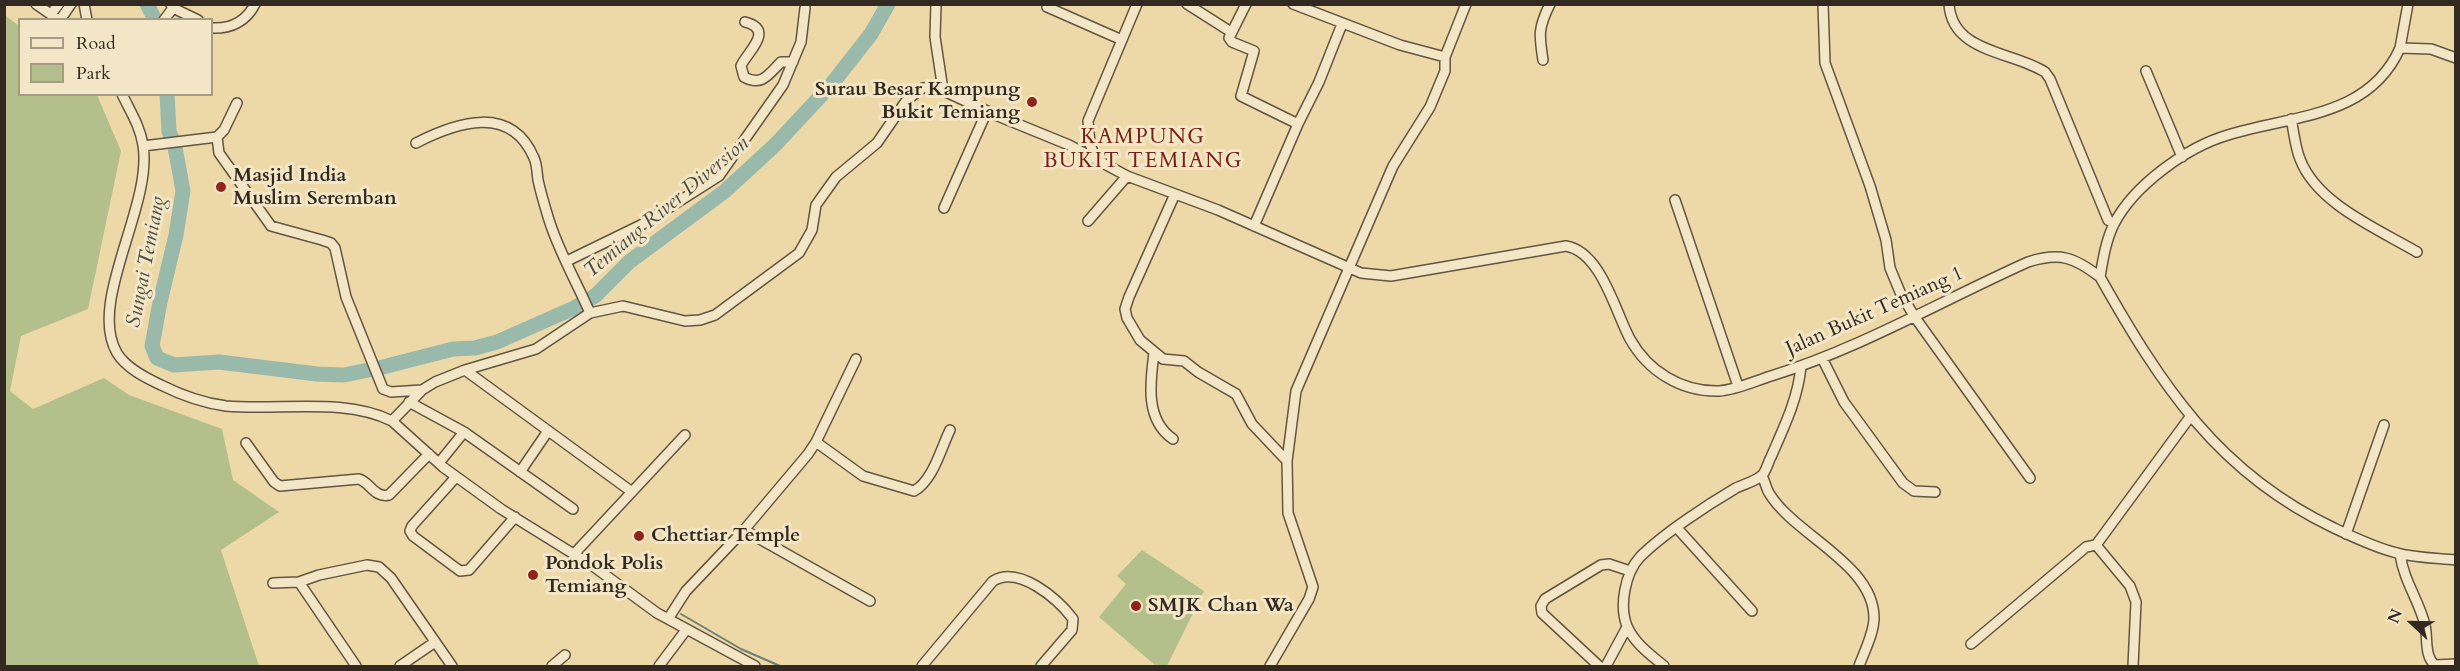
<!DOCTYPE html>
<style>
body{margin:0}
#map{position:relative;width:2460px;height:671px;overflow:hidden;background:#edd8a8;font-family:Cardo,serif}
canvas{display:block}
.frame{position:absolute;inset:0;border:6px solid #322a20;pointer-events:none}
.legend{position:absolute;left:18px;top:18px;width:195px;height:78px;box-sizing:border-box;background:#f3e6c6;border:2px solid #a69b84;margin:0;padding:8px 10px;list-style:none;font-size:18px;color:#322a20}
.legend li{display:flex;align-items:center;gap:12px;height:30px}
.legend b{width:30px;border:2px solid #a69b84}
.north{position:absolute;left:2382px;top:593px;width:60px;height:60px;-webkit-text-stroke:4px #f3e6c6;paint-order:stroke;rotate:292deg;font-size:16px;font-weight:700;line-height:24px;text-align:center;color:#322a20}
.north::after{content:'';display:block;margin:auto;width:21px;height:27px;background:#322a20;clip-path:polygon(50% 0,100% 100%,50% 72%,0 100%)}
</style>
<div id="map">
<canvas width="2460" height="671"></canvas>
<div class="frame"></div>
<ul class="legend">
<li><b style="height:8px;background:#f3e6c6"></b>Road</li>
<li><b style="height:16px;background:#b3c08b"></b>Park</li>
</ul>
<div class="north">N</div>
</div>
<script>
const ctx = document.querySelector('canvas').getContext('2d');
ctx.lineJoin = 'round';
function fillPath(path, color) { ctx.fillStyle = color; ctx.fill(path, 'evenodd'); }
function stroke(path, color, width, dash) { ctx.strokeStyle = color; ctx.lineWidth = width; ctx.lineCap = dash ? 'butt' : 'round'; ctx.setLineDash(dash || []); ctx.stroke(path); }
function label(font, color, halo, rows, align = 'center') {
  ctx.font = font + ' Cardo,serif'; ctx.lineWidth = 6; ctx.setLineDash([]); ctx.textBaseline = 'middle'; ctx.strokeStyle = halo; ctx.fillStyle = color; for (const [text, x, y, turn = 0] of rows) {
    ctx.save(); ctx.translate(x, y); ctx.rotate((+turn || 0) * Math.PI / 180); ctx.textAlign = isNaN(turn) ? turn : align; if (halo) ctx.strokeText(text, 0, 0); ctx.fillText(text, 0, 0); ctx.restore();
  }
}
fillPath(new Path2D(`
 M5,15L19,26L20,94L97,95L121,151L88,309L21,336L10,391L33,409L104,378L129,395L222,429L233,480L279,512L221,550L259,666H5Z
 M1142,550L1204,591L1167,666H1156L1099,617L1126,584L1117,576Z`), '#b3c08b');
stroke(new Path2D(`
 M681,614L741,649L780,666`), '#708073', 2);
stroke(new Path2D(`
 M147,4L155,20
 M167,94L169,131L175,147L183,191L176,235L160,302L152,346L157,358L174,365L219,362L317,374L344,375L383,367L453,349L475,348L497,342L574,308L595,296L629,262L725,191L775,145L831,85L871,34L888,4`), '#99b9aa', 15);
const minor = new Path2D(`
 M36,4L59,20
 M84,4L87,20
 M936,4L935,37L943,90
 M1187,4L1231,32
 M1246,4L1229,38L1232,42L1254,51L1241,96L1298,124
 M1293,4L1400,45L1445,57
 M1823,4L1825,63L1870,186L1886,240L1890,268L1900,292L1914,316L2030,478
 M1949,4C1952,53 2012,51 2045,72L2050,79L2108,220L2114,224
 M1047,7L1122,40
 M173,8L198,20
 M51,14L59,4
 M60,20L71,4
 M164,20L173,8L171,5
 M745,22C776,30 746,53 741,66L744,77C762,87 769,74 781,62H793
 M212,28C230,29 246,22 255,4
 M2400,48L2408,4
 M2456,58L2431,49L2400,48C2369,118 2292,115 2228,135C2187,147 2134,185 2114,224C2106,240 2103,259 2100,277C2161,385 2218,473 2334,528C2353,537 2376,548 2397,553C2416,558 2436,558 2456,560
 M1543,60C1539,35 1538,28 1550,4
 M2146,71L2182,157
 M122,94C130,111 140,126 143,145C153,206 87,302 117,353C126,368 146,378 161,385C181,395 203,403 226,406C278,411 344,397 392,421L443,467L501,509L593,566L657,613L755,666
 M2291,119C2294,132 2295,147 2300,159C2317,204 2378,229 2417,252
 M217,137L219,153L271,226L322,240L331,243L335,248L346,297L383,389L391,392L422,390
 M416,143C457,122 511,104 534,158C537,164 537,173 538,180C541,194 545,207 549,220C559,252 577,283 590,313
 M143,146L217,137L224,130L237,103
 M1096,160L1090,144L1088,121L1137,4
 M1175,194L1129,297L1125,309L1127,318L1140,340L1163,359L1184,361L1198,372L1236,394L1252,424L1287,461
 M1675,200L1738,386
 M944,208L987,111
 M1088,221L1127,176
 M1254,226L1298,124L1319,82L1342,24
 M567,261L645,223L719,176L783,85L801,42L805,8
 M1154,353C1150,383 1145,420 1173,439
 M1822,358L1844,402L1903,483L1914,491L1935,492
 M465,370L632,492
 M409,402L464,432
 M392,421L422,390L435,382L465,370L536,349L590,313L623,306L685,321L700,320L715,315L799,253L812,230L816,205L836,177L877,143L906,101L917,92L923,88L935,87L998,116L1069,145L1127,176L1218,210L1361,273L1391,276L1566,246C1601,252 1615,311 1630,339C1648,371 1681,392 1719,391C1736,390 1755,381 1771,376C1861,348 1943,300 2028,262C2060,252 2074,257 2100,277
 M816,442L863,476L914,491C933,481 941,448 950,430
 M246,443L274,482L280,486L359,479C371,483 374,498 389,495L429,454
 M439,463L464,432L573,509
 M520,472L548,431
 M1762,476C1765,481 1766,488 1769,493C1794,535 1874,564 1874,618C1874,633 1864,652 1859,666
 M456,477L412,526L410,531L413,536L460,571L469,570L515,517
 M1677,528L1752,611
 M744,530L870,601
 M2346,534L2384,425
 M2096,545L2130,586L2136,602L2133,666
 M574,554L685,435
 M2400,554C2404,582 2419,600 2425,625C2428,638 2424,656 2435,665L2456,664
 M299,582L356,666
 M273,583L299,582L319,575L367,565L379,567L391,578L452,666
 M668,619L686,591L744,530L808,454L816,442L856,359
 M1971,644L2086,547L2096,545L2190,417
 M400,666L435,642
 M552,666L565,655
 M659,666L686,630
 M922,666L993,581C1019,565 1058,599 1073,619L1072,630L1041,666
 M1270,666L1309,599L1313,587L1288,513L1287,461L1296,391L1393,166L1430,107L1445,71V57L1466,4
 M1599,666L1542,613L1541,606L1545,599L1601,565L1609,564L1630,571
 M1606,666L1627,627
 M1664,666C1651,655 1634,643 1627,626C1619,606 1625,573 1640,557C1663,534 1707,505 1736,488C1744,484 1754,482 1761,476C1766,473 1768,462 1771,457C1784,427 1798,399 1801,366`);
stroke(minor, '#615642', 12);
stroke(minor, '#f3e6c6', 9);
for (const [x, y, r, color] of [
 [1032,102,6,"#8f2418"],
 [221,187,6,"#8f2418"],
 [639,536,6,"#8f2418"],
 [533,575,6,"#8f2418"],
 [1136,606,6,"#8f2418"]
]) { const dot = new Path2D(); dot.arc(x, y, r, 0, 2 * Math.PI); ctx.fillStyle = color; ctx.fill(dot); stroke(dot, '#f3e6c6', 2); }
label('bold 20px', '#322a20', '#f3e6c6', [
 ["Surau Besar Kampung",1020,90,"right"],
 ["Bukit Temiang",1020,113,"right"],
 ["Masjid India",233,176],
 ["Muslim Seremban",233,199],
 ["Chettiar Temple",651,536],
 ["Pondok Polis",545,564],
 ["Temiang",545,587],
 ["SMJK Chan Wa",1148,606]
], 'left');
label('20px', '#322a20', '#f3e6c6', [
 ["Jalan Bukit Temiang 1",1875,312,-24]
]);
ctx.letterSpacing = '1.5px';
label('21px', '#7a1f14', '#f3e6c6', [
 ["KAMPUNG",1143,138],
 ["BUKIT TEMIANG",1143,162]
]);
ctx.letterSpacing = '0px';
label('italic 21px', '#4c4e42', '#f3e6c6', [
 ["Temiang River Diversion",667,208,-40],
 ["Sungai Temiang",147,262,-79]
]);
</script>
